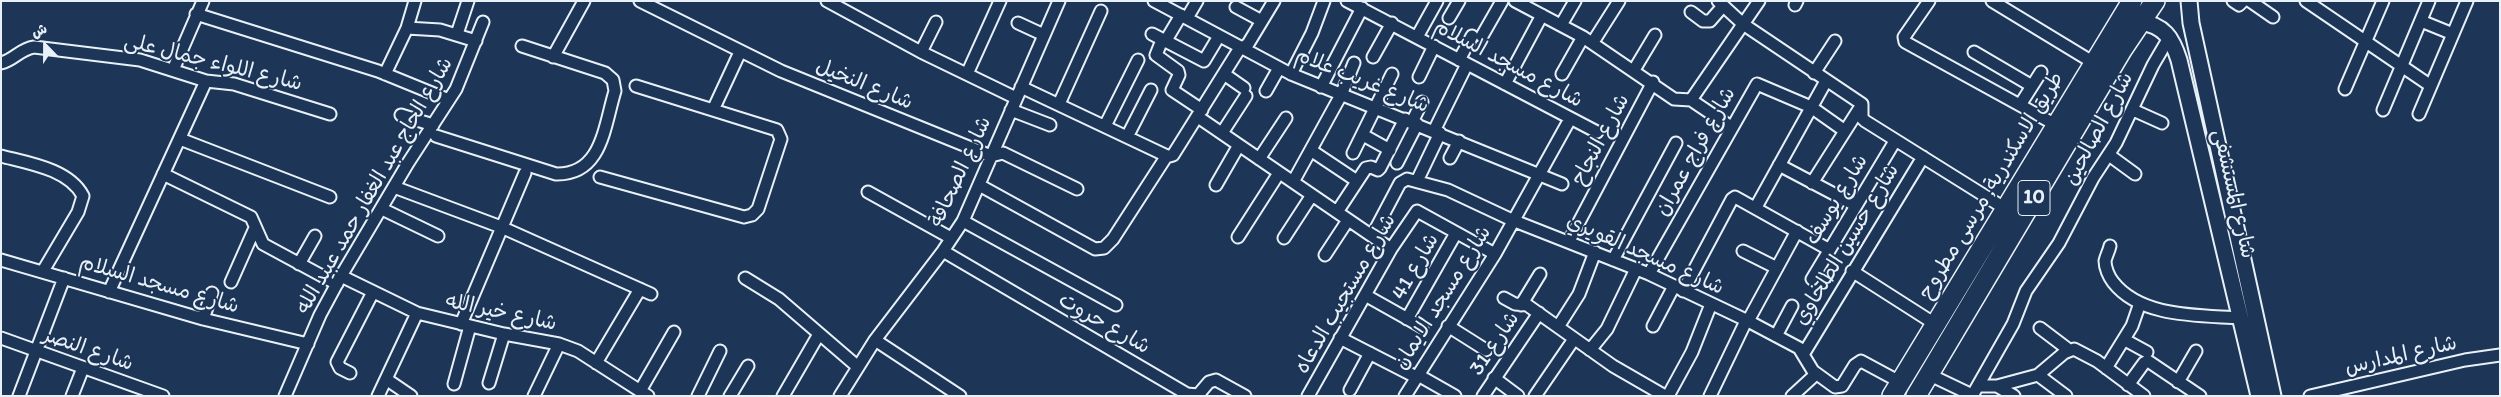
<!DOCTYPE html>
<meta charset="utf-8">
<style>
body{margin:0}
#map{position:relative;width:2501px;height:397px;overflow:hidden;background:#1d3557;font-family:Itim,"Playpen Sans Arabic",sans-serif}
canvas{display:block}
.frame{position:absolute;inset:0;border:2px solid #e8f1f8;pointer-events:none}
.north{position:absolute;left:20px;top:20px;width:50px;height:50px;-webkit-text-stroke:4px #1d3557;paint-order:stroke;rotate:338deg;font-size:14px;font-weight:700;line-height:20px;text-align:center;color:#e8f1f8}
.north::after{content:'';display:block;margin:auto;width:18px;height:22px;background:#e8f1f8;clip-path:polygon(50% 0,100% 100%,50% 72%,0 100%)}
</style>
<div id="map">
<canvas width="2501" height="397"></canvas>
<div class="frame"></div>
<div class="north">ش</div>
</div>
<script>
const ctx = document.querySelector('canvas').getContext('2d');
ctx.lineJoin = 'round';
function stroke(path, color, width, dash) { ctx.strokeStyle = color; ctx.lineWidth = width; ctx.lineCap = dash ? 'butt' : 'round'; ctx.setLineDash(dash || []); ctx.stroke(path); }
function label(font, color, halo, rows, align = 'center') {
  ctx.font = font + ' Itim,"Playpen Sans Arabic",sans-serif'; ctx.lineWidth = 4; ctx.setLineDash([]); ctx.textBaseline = 'middle'; ctx.strokeStyle = halo; ctx.fillStyle = color; for (const [text, x, y, turn = 0] of rows) {
    ctx.save(); ctx.translate(x, y); ctx.rotate((+turn || 0) * Math.PI / 180); ctx.textAlign = isNaN(turn) ? turn : align; if (halo) ctx.strokeText(text, 0, 0); ctx.fillText(text, 0, 0); ctx.restore();
  }
}
const minor = new Path2D(`
 M640,1L781,71L991,156L1003,153L1077,189
 M827,1L921,52L1016,98
 M1154,1L1291,74L1562,184
 M1347,1L1597,132
 M1515,1L1583,37L1674,99L1691,100L1731,127
 M1718,1L1743,24L1862,104V118L1865,121L2009,211
 M1929,1L1904,37L1905,42L2056,125
 M1992,1L2094,63
 M2233,1L2239,5L2243,1
 M2250,1L2273,17
 M2306,1L2431,86
 M1795,5L1797,1
 M1236,7L1262,21
 M1691,12L1703,21H1710L1723,6
 M196,14L378,71L449,100
 M1187,18L1197,1
 M1449,18L1459,1
 M2421,21L2453,34
 M1018,23L1044,35
 M1561,25L1575,1
 M407,28L440,30L476,41
 M457,34L468,1
 M1152,34L1204,61L1219,36
 M1482,36L1502,1
 M1417,37L1437,1
 M1162,40L1156,55L1178,71L1179,75L1172,90L1202,110
 M1165,42L1181,15
 M1593,42L1619,1
 M921,52L936,22
 M1974,52L2032,86
 M553,57L584,1
 M1373,57L1392,23
 M1459,60L1472,36
 M1,63C14,60 20,49 34,47L140,60L206,81L234,84L330,114
 M173,70L203,1
 M1634,70L1655,35
 M1814,73L1835,41
 M385,74L407,28L415,1
 M967,74L1000,1
 M1224,74L1244,88
 M1291,74L1312,33L1324,1
 M1562,74L1583,37
 M1419,77L1434,46
 M1505,84L1542,15
 M1021,87L1167,156
 M1321,87L1362,8
 M2345,89L2383,1
 M1266,91L1279,68
 M1691,100L1759,1
 M1059,104L1101,11
 M2020,105L2041,72
 M713,110L740,52
 M1011,110L1050,125
 M2133,110L2162,123
 M2383,110L2429,1
 M2419,114L2467,1
 M401,115L433,125
 M1198,117L1391,249
 M1412,122L1422,102
 M1105,126L1138,60
 M1434,131L1467,64
 M1222,133L1246,96
 M1363,135L1390,150
 M436,136L556,174C602,175 604,127 615,91L613,80L605,73L522,46
 M1127,137L1151,90
 M180,139L330,197
 M1312,151L1357,181
 M1353,153L1392,74
 M2109,155L2135,174
 M1,156C28,163 69,169 83,196L78,212L43,271
 M1450,158L1459,141
 M1259,159L1286,118
 M1397,163L1417,124
 M1779,165L1855,205
 M163,174L251,217L263,244L337,284
 M600,177L744,217L752,215L758,209L781,139L777,130L636,86
 M1417,181L1440,133
 M1293,182L1341,95L1354,63
 M1812,183L1861,106
 M979,185L1095,249L1104,248L1113,239L1166,157L1173,155L1238,51L1248,44L1274,1
 M1216,185L1239,145
 M394,187L501,227L651,294
 M868,192L951,238
 M1756,207L1826,81
 M382,209L438,236
 M1337,212L1366,168L1371,167L1378,170L1380,168L1405,119
 M963,221L1116,305
 M1372,236L1400,183L1407,179L1448,190L1512,220L1649,274L1748,321L1799,348L1813,371L1835,387L1842,386L1855,365L1861,361L1900,382
 M1238,237L1279,173
 M1284,238L1312,195
 M1569,241L1653,82
 M2110,246C2109,251 2106,256 2105,261C2105,268 2109,277 2113,282C2141,318 2199,315 2240,318
 M943,251L1187,394L1198,395L1209,382L1216,380L1245,396
 M1743,251L1777,268
 M1325,255L1348,220
 M1,260L203,319L308,344
 M1613,260L1676,143
 M299,264L315,236
 M1852,271L1935,324
 M1649,274L1757,84L1811,107L1845,131
 M341,276L417,313L504,334L559,344L578,351L648,396
 M745,278L779,299L858,367
 M1812,279L1895,141
 M231,282L255,228
 M1683,291L1732,199L1735,197L1828,249
 M109,292L206,81
 M1365,295L1422,327
 M1504,298L1515,304L1527,305L1613,366L1665,396
 M1521,305L1540,274
 M203,319L212,293
 M1407,319L1456,233
 M1748,321L1797,231
 M461,324L525,173
 M1448,326L1486,350
 M1653,326L1674,286
 M1558,327L1579,294L1595,252
 M2040,328L2069,350
 M1776,336L1792,306
 M1,338L163,396
 M1340,338L1416,377
 M875,340L960,396
 M2125,340L2147,352
 M1590,350L1607,329L1636,269
 M1804,353L1923,157
 M596,363L640,289
 M2106,368L2132,326L2140,303
 M350,373L340,368L337,362L373,292
 M1928,374L1972,395
 M1418,375L1455,396
 M2038,375L2066,396
 M1494,378L1518,396
 M386,379L411,396
 M2178,382L2196,351
 M489,383L504,334
 M454,384L470,326
 M2128,385L2144,363L2148,361L2200,396
 M1978,386H1997L2014,396
 M1997,386L2038,375L2064,353L2074,349L2097,361L2144,396
 M1350,390L1370,353
 M640,391L674,332
 M19,396L64,278
 M72,396L83,368
 M285,396L320,315L341,276L408,163L456,89L483,22
 M378,396L417,313
 M534,396L559,344
 M698,396L720,351
 M730,396L748,366
 M783,396L819,334
 M840,396L875,340L943,251L963,221L1059,1
 M1308,396L1391,249L1417,211L1495,254
 M1405,396L1495,254L1570,119
 M1483,396L1539,313
 M1535,396L1574,339
 M1668,396L1692,352L1711,304
 M1710,396L1746,321
 M1792,396L1816,374
 M1972,396L2013,324L2026,291L2059,243L2093,178L2116,143L2153,65L2170,36
 M2310,396L2465,360L2500,355`);
const tertiary = new Path2D(`
 M2189,1L2191,23L2273,396
 M2140,22C2164,25 2172,38 2179,60L2259,396`);
const primary = new Path2D(`
 M1892,396L2132,1
 M1916,396L2122,50L2155,1`);
stroke(minor, '#e8f1f8', 15);
stroke(tertiary, '#e8f1f8', 19);
stroke(primary, '#e8f1f8', 22);
stroke(minor, '#1d3557', 11);
stroke(tertiary, '#1d3557', 15);
stroke(primary, '#1d3557', 19);
for (const [x, y, w] of [
 [2034,198,32]
]) { const box = new Path2D(); box.roundRect(x - w / 2, y - 17.5, w, 35, 4); ctx.fillStyle = '#1d3557'; ctx.fill(box); stroke(box, '#e8f1f8', 1); }
label('bold 20px', '#e8f1f8', null, [
 ["10",2034,198]
]);
label('21px', '#e8f1f8', '#1d3557', [
 ["شارع اللواء جمال على",213,63,14],
 ["شارع مسجد السلام",1508,64,28],
 ["شارع غريب علام",1362,81,22],
 ["شارع النخيل",864,85,22],
 ["شارع الصالحين",2099,129,-62],
 ["شارع النجاح",1601,140,-62],
 ["شارع فراج عمران",1696,152,-61],
 ["شارع الصحافة",961,172,-65],
 ["شارع الحاج عبد الغفار حمد عبيد الله",375,186,-60],
 ["طريق الاسكندرية, مرسى مطروح",1992,186,-59],
 ["شارع المستشفى",2233,194,77],
 ["شارع يوسف",1837,200,-59],
 ["شارع حسين الطلخاوي",1847,245,-59],
 ["شارع مسجد القويري",1645,255,24],
 ["شارع 41",1416,267,-60],
 ["شارع مسجد السلام",159,285,16],
 ["شارع مستجيب الدعاه",1346,294,-60],
 ["شارع مسجد الايمان",1443,298,-58],
 ["شارع خير الله",501,313,12],
 ["شارع حروت",1104,324,30],
 ["شارع 31",1495,344,-56],
 ["شارع النصر",88,350,19],
 ["شارع المدارس",2401,356,-13]
]);
</script>
